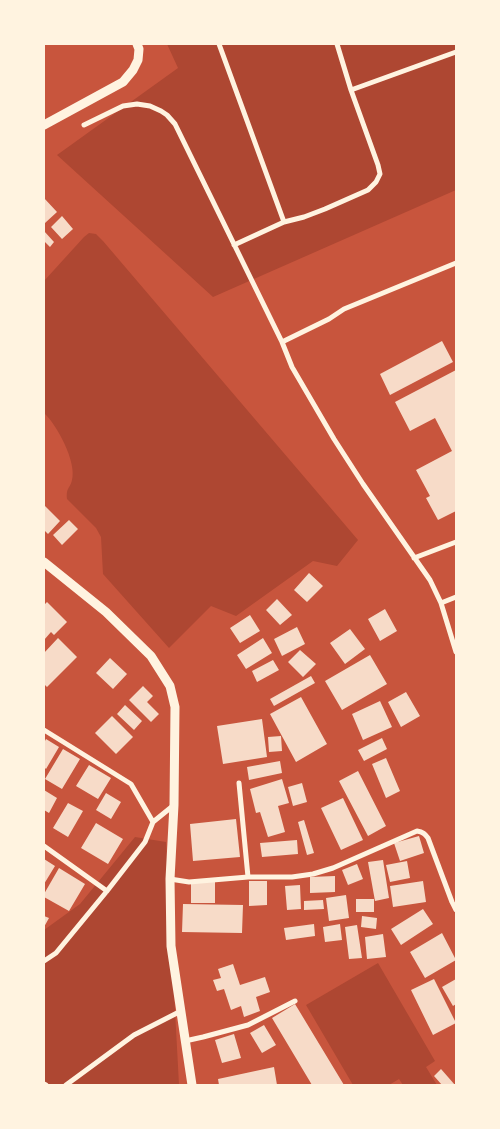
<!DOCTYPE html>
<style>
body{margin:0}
#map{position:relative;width:500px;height:1129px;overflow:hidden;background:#c8553d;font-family:Manrope,sans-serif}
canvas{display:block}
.frame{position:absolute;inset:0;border:45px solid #fff3e0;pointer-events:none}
</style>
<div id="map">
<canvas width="500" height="1129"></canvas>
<div class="frame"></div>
</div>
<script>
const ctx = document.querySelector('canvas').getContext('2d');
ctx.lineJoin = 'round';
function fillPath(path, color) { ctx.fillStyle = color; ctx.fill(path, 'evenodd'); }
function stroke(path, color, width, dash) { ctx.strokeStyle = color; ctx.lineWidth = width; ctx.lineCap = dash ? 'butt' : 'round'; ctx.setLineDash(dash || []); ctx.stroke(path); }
fillPath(new Path2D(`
 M167,44H456V190L213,297L57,155L178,68Z
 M89,233L96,234L103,241L358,540L337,566L313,561L236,616L211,606L169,648L103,574L101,537L96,528L67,499C66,487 70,489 72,480C77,462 57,425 44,413V281L84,237Z
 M135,837L166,842L179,1085H44V930L80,904Z
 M378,963L435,1061L426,1067L437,1085H403L399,1079L389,1085H353L306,1005Z`), '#ae4732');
fillPath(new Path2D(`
 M44,198L57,212L45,223L44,221Z
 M62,216L73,229L62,239L51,227Z
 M44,231L54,242L50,247L44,241Z
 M442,341L453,362L390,395L380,374Z
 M456,370V511L438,520L426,498L430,496L416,470L452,451L435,418L410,431L395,402Z
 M44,505L60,521L48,534L44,530Z
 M69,520L78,529L62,545L53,535Z
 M309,573L323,586L307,602L294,590Z
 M277,599L292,615L280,625L266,610Z
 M47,602L67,622L54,635L51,632L44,640V605Z
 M385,609L397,631L380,641L368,619Z
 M250,615L260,631L240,643L230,628Z
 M297,627L305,644L282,656L274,639Z
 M350,629L365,649L345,664L330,643Z
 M58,638L77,657L47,687L44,684V653Z
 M263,638L272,653L246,669L237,655Z
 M300,650L316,664L303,677L288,662Z
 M370,655L387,684L342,710L325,681Z
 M110,658L127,674L113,689L96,673Z
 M273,660L279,670L257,682L252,671Z
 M311,676L315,683L274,706L270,699Z
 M143,686L153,696L147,702L159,714L151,722L129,700Z
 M406,692L420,716L401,727L388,702Z
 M301,697L327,744L296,762L270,714Z
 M380,701L392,727L363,740L352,714Z
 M125,705L142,721L134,730L117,714Z
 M112,716L133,737L116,754L95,733Z
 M262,719L267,757L223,764L217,726Z
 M281,736L282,751L269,752L268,737Z
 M382,738L387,749L364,761L358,750Z
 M46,739L59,747L46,769L44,767V743Z
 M63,749L80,759L62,789L45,779Z
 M386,758L400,791L386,798L372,764Z
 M280,761L282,773L249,780L247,767Z
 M89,765L111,778L98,799L76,786Z
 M358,771L386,826L368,836L339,781Z
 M282,779L289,803L278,806L285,832L268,837L260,812L256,813L250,789Z
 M302,783L307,802L293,806L288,787Z
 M44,790L57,798L49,813L44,810Z
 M106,793L121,802L111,819L96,810Z
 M343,798L363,840L341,850L321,808Z
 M68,803L83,811L68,837L53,828Z
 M236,819L240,857L193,861L190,824Z
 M304,820L314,853L307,855L298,822Z
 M96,823L123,839L108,864L81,848Z
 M419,836L424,853L400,861L394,843Z
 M297,840L298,854L262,857L260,843Z
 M44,859L55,866L44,884Z
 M383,860L389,898L375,901L368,862Z
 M407,861L410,878L390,882L386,865Z
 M357,864L363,879L348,885L342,870Z
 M59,868L85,884L69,911L44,897V894Z
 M335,876V892L310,893V877Z
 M249,881H267V905L249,906Z
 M423,881L426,902L393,907L390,886Z
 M191,882H215V903H191Z
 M300,885L301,909L287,910L285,886Z
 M346,895L349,918L329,921L326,898Z
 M356,899H374V912H356Z
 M323,900L324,909L304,910V901Z
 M183,904L243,905L242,933L182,932Z
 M423,909L433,924L401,945L391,929Z
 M44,916L49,918L44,927Z
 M362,916L377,918L376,929L361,927Z
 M314,924L315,936L286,940L284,928Z
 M340,924L342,940L325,942L323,927Z
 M357,925L362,958L349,959L345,927Z
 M442,933L456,960L425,978L410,952Z
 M383,934L386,957L367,959L365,937Z
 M233,964L240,985L265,977L270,992L256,997L260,1011L244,1017L241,1006L231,1010L224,989L217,991L213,980L221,978L218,969Z
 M434,979L456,1023L433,1035L411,990Z
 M456,979V1004L453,1006L442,987Z
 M295,1004L344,1085H312L272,1018Z
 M264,1025L276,1045L262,1053L250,1033Z
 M234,1034L241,1058L222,1063L215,1040Z
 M274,1067L277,1085H219L218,1079Z
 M441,1069L455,1085H442L434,1076Z`), '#f7dbc8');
stroke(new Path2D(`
 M219,44L284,222
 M351,90L456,52
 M84,125L123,106L137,104L150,106L161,111L167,115L175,124L282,342L292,367L334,439L363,484L430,580L441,603L456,652
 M234,245L284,222L304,217L325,209L368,190L376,182L380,174L378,165L351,90L337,44
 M282,342L329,319L344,309L456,263
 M414,558L456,542
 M441,603L456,597
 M44,730L131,784L153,822L145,842L107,891L56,953L44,961
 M239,783L248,877
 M153,822L174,805
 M44,846L107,891
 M170,879L189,882L248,877H292L313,874L333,868L417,831C423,832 425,834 428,838L452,902L456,910
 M185,1041L203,1037L248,1025L295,1001
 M44,1084L46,1085
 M66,1085L134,1035L181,1011`), '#fff3e0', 5);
stroke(new Path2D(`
 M44,125L123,82L133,70L138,60L139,49L137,44
 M44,562L106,612L151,656L170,686L175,707L174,805L170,879L171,946L192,1085`), '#fff3e0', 9);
</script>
